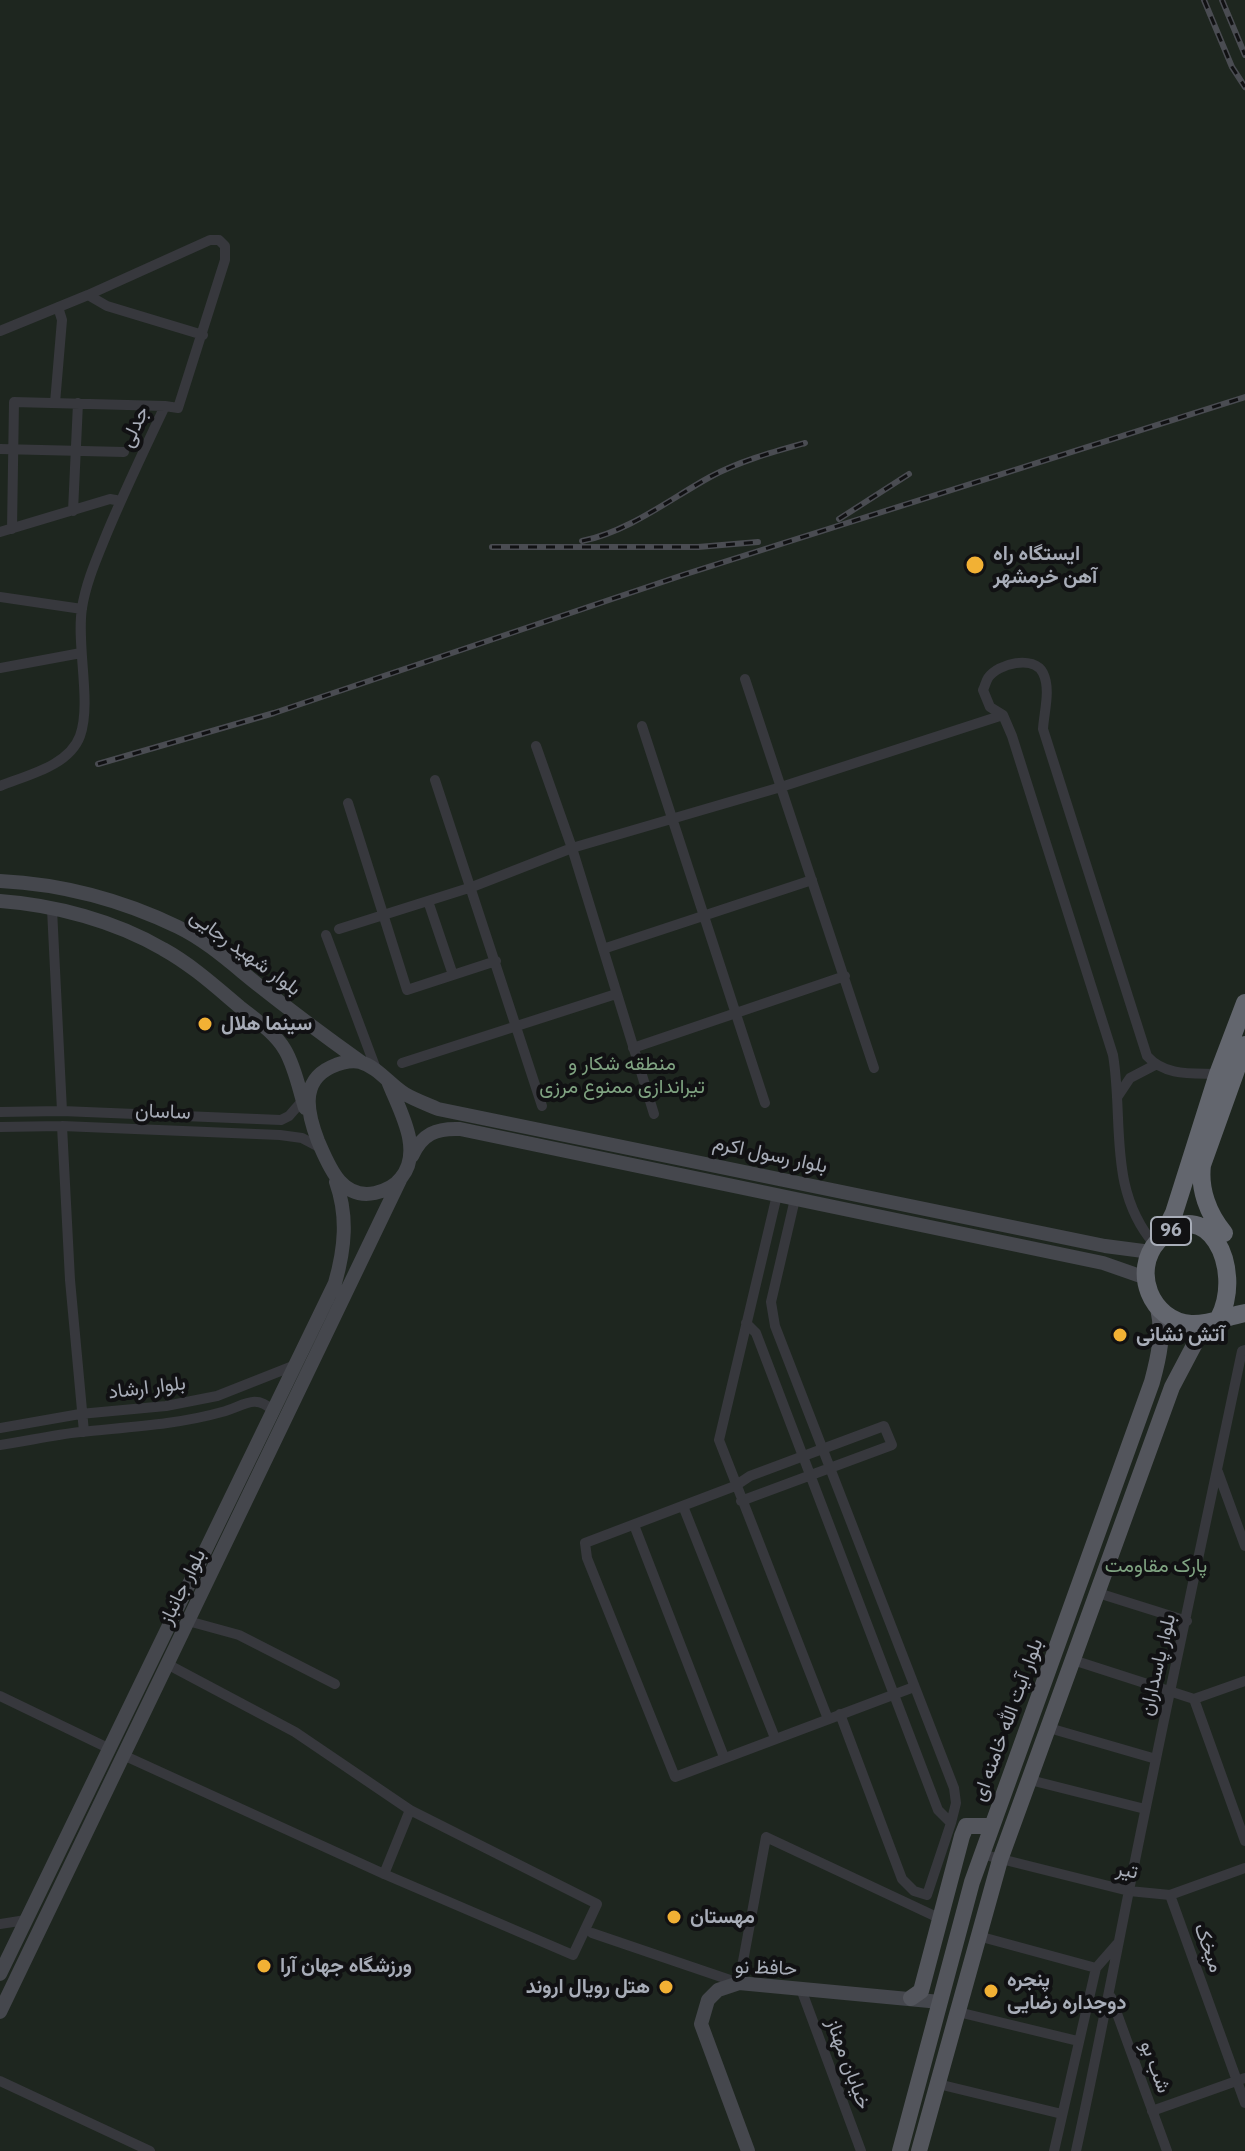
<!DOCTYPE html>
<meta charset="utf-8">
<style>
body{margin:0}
canvas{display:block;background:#161618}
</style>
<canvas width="1245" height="2151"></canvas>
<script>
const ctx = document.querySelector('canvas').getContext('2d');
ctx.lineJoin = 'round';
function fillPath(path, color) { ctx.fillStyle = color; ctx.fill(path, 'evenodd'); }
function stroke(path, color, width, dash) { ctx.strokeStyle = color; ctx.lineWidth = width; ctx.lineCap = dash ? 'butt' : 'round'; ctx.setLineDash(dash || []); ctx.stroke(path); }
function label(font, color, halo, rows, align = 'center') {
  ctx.font = font + ' "IBM Plex Sans",Vazirmatn,sans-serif'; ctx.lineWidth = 8; ctx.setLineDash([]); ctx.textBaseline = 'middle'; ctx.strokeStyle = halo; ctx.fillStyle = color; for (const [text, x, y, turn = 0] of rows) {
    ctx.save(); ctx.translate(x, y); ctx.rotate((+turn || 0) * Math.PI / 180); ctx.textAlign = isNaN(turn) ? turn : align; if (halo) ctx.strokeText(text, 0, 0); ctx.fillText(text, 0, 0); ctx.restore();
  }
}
fillPath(new Path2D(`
 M0,0H1245V2151H0Z`), '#1e261f');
stroke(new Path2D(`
 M88,295L107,306L203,335
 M0,331L88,295L210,240H219L225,246V260L178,408L165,406C145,448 125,490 107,533C97,558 86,582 82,608C76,645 92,703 80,736C69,766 27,775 0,786
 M55,403L62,320L58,307
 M0,449L124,452
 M73,511L78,403
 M12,529L14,402L165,406
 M0,532L110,499L121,501
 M0,597L82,609
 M0,668L81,653
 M745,679L874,1068
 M642,726L765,1103
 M536,746L572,848L654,1114
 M435,780L542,1106
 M348,803L407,990L496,961
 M428,901L453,975
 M52,909L62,1111
 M339,929L472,887L572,848L781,787L1003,715
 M326,935L376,1069
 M603,949L812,880
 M633,1048L845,976
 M402,1063L616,994
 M1118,1096L1130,1078L1155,1065
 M0,1112L62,1111L281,1120L289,1116L303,1100
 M62,1126L70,1280L84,1432
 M0,1127L62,1126L280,1135L302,1138L321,1148
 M777,1195L719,1440L828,1719
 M1155,1245C1107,1190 1124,1121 1113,1055L1012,736L1003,715L990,707L983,690C985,686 986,681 988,678C998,663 1034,655 1043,673C1051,689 1044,712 1043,729L1147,1056C1166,1077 1193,1073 1218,1074
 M746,1323L756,1333L938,1810L951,1823L956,1803L954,1788L775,1326L771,1302L795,1199
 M0,1428L80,1414L166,1406L217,1396L293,1366
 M0,1445C27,1441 53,1435 80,1432C127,1427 176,1425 222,1412C242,1407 255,1393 272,1410
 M1218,1472L1245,1546
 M741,1501L892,1445L884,1426L750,1476L735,1486L585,1543L587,1558L675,1777L914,1687
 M683,1506L775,1738
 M634,1525L724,1757
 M1098,1593L1187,1621
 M188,1621L239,1635L335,1684
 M1073,1660L1194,1699
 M167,1664L295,1732L410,1810
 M0,1696L108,1748
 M1194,1699L1245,1841
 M1194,1699L1245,1681
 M840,1714L902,1879L914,1891L927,1895L951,1823
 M1049,1728L1156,1759
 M123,1755L384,1874L573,1955L597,1904L410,1810L384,1874
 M1030,1780L1145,1809
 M981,1854L1129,1891L1170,1895L1245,1868
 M1170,1895L1245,2103
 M0,1924L26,1920
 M592,1933L739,1983L766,1837L941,1919
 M978,1936L1096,1968
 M801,1989L861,2151
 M1111,1997L1167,2151
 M958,2012L1078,2041
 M0,2081L150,2151
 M938,2084L1062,2114
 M1152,2111L1245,2078
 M1054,2151L1096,1968L1117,1944
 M1076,2151C1101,2037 1122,1922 1146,1807C1177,1655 1211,1504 1242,1351L1245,1350`), '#37383d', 10);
stroke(new Path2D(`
 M0,881C61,884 122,900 178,927C207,941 232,964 257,984C291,1011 326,1037 361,1062
 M0,901C55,905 115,921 163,949C192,965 216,987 241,1008C256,1020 275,1033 285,1050C295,1067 299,1089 305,1108
 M388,1081C399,1110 424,1150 401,1178C395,1186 384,1191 375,1193C341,1200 329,1166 318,1141C308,1115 299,1082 331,1067C340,1063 351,1060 360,1062C378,1067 390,1085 405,1094C415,1100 427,1104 438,1109L1105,1246L1151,1252
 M412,1156C422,1134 436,1128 460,1129L1103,1263L1146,1278
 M0,1974L335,1283C345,1248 348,1216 336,1182
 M0,2012L400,1180
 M748,2151L701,2024L708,2000L718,1990L739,1983L940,2002`), '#45474d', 14);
stroke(new Path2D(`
 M911,1998L921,1991L962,1836L966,1826H990
 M900,2151L972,1882L1152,1382C1159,1356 1164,1334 1158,1308
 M919,2151L1000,1860L1172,1387L1201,1332L1211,1322`), '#53555c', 16);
stroke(new Path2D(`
 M1224,1233C1208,1214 1199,1189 1202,1165L1245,1045
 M1162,1237L1174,1213L1218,1074L1245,1003
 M1219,1318C1245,1269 1206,1189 1158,1241C1131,1271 1151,1321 1191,1324C1209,1325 1228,1316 1245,1313`), '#63666e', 18);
const rail = new Path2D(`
 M1204,0L1232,67L1245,87
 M1222,0L1245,55
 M839,519L909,474
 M582,541C628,532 670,499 710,477C740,461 773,452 805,443
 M492,547H698L758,542
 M98,764L274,713L686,574L1245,397`);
stroke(rail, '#4a4c52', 6);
stroke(rail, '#111113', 3, [9]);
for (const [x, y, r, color] of [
 [975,565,10,"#f2b134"],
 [205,1024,8,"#f2b134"],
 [1120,1335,8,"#f2b134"],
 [674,1917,8,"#f2b134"],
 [264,1966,8,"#f2b134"],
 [666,1987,8,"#f2b134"],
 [991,1991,8,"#f2b134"]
]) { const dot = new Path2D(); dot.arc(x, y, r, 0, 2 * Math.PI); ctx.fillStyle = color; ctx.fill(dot); stroke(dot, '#111113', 3); }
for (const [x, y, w] of [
 [1171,1231,40]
]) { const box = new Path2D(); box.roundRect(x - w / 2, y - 14, w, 28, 6); ctx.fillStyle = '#111113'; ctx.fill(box); stroke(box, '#a8adb8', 2); }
label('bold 18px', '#a8adb8', null, [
 ["96",1171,1231]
]);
label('20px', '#a8adb8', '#111113', [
 ["جدلی",135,427,-65],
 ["بلوار شهید رجایی",245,953,36],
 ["ساسان",163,1112,2],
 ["بلوار رسول اکرم",770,1155,12],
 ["بلوار ارشاد",147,1388,-7],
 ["بلوار جانباز",183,1587,-64],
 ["بلوار پاسداران",1158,1665,-77],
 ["بلوار آیت الله خامنه ای",1008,1720,-70],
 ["تیر",1127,1871,11],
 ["میخک",1208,1948,70],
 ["حافظ نو",766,1968,2],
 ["خیابان مهناز",848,2064,70],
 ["شب بو",1155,2067,70]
]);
label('bold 20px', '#a8adb8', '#111113', [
 ["ایستگاه راه",993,554],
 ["آهن خرمشهر",993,577],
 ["سینما هلال",221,1024],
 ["آتش نشانی",1136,1335],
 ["مهستان",690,1917],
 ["ورزشگاه جهان آرا",280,1966],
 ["پنجره",1007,1980],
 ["دوجداره رضایی",1007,2003],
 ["هتل رویال اروند",650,1987,"right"]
], 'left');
label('20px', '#7fa381', '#111113', [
 ["منطقه شکار و",622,1064],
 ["تیراندازی ممنوع مرزی",622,1087],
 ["پارک مقاومت",1156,1566]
]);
</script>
